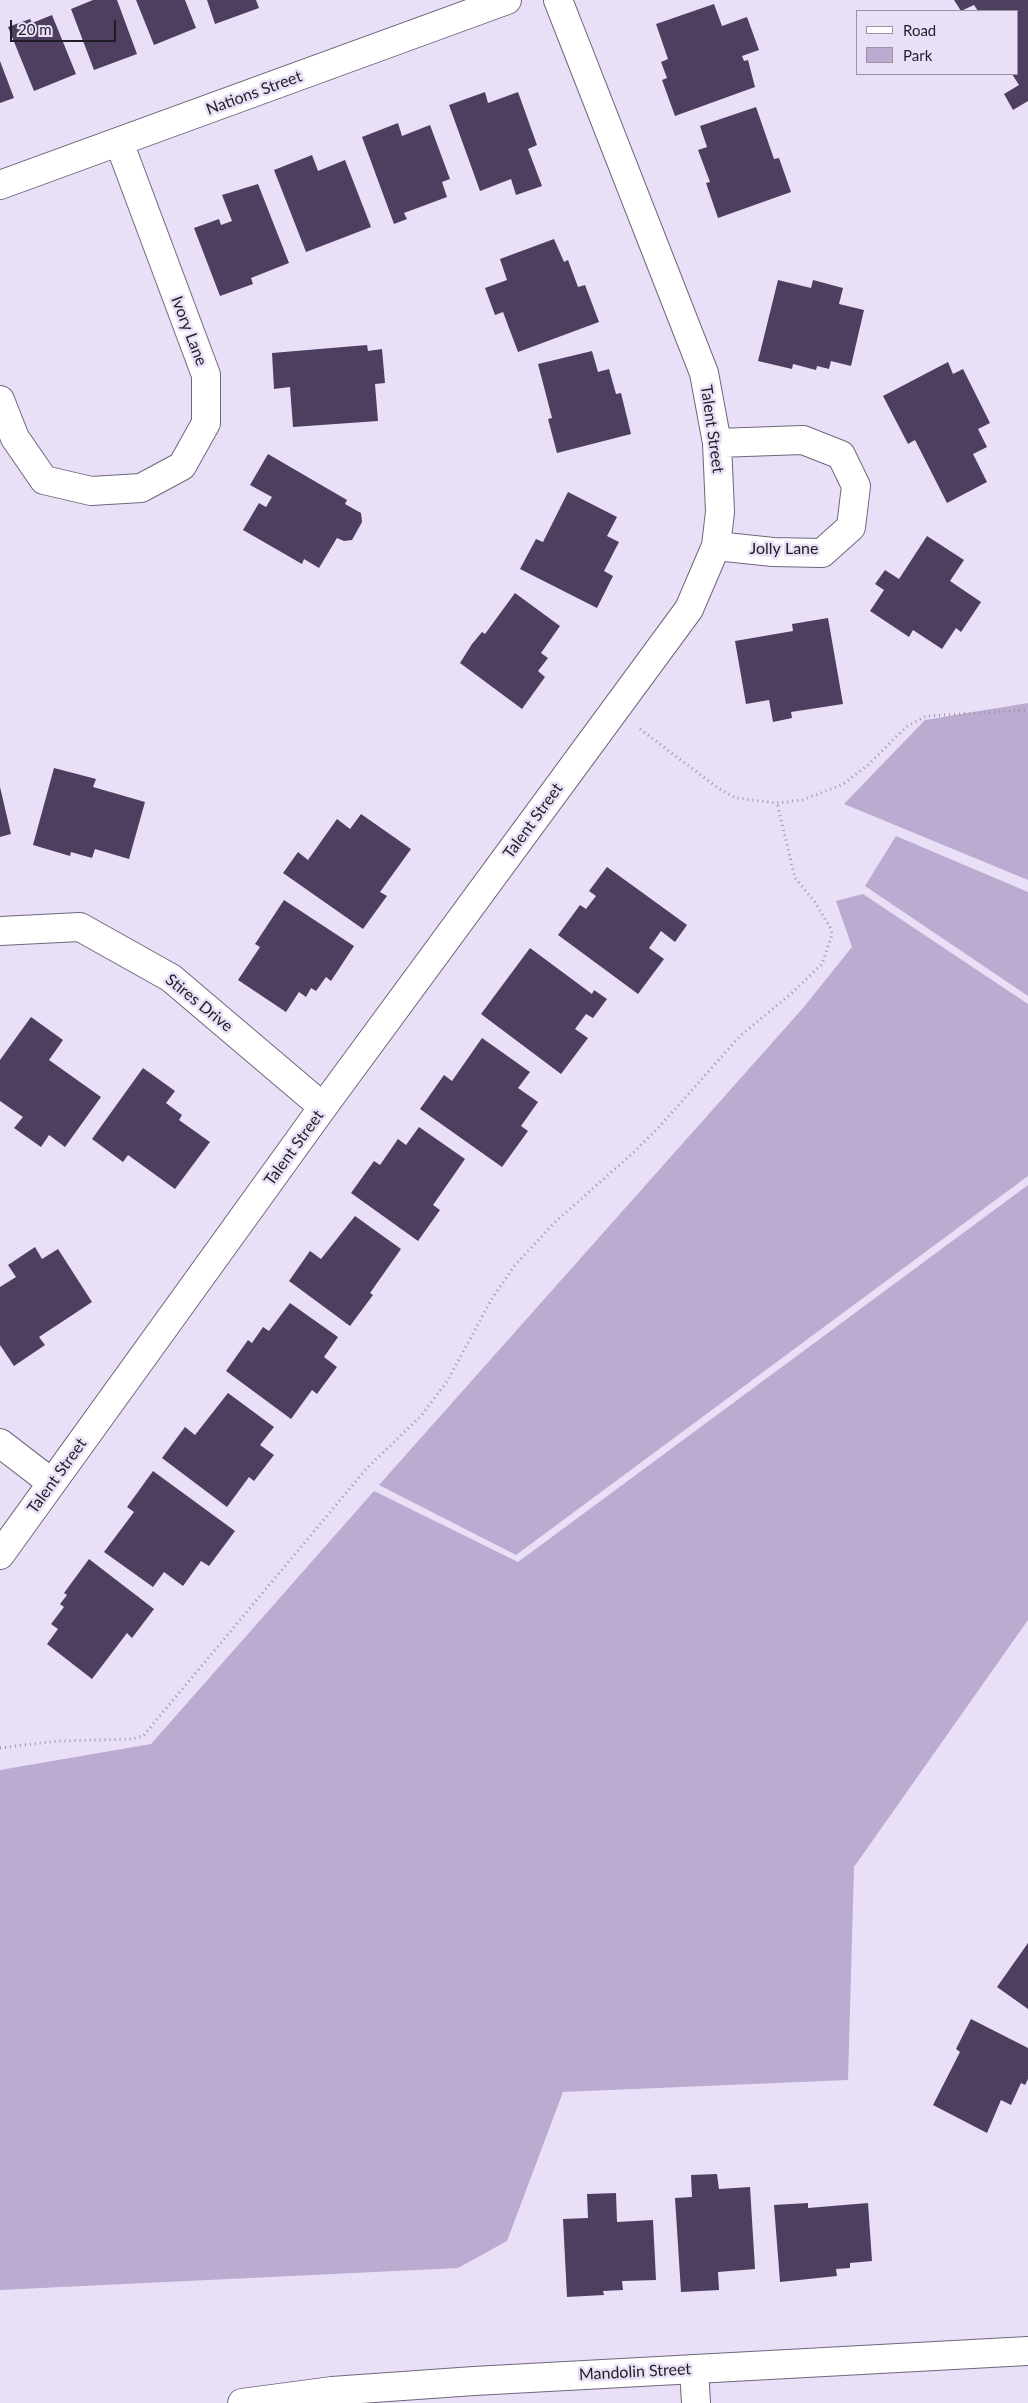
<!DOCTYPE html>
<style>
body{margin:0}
#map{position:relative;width:1028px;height:2403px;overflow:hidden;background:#e9e0f7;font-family:Lato,sans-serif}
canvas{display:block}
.legend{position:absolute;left:856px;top:10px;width:162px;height:65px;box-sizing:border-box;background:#e9e0f7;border:1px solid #9992a3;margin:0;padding:6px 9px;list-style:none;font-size:15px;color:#211d25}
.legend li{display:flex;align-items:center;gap:10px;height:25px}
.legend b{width:25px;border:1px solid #9992a3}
.scale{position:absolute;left:10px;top:20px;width:106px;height:22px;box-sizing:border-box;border:2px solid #211d25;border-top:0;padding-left:6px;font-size:15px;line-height:18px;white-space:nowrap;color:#211d25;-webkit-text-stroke:4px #e9e0f7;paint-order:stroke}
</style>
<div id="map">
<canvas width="1028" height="2403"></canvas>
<ul class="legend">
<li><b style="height:6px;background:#fff"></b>Road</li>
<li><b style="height:14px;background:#bbabd0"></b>Park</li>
</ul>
<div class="scale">20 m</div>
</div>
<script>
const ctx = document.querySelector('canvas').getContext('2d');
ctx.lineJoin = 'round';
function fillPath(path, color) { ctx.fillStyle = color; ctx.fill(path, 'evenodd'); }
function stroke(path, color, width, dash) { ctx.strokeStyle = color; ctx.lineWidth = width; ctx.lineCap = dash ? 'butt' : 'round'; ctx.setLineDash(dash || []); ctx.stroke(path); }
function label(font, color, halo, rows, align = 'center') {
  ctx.font = font + ' Lato,sans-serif'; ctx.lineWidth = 5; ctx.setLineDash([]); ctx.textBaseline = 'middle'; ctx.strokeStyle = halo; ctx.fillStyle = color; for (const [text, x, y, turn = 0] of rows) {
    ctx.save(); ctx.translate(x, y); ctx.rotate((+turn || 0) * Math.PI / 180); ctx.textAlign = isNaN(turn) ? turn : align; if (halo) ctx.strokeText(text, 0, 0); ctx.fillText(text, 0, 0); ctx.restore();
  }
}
fillPath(new Path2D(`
 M1028,703V880L844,804L925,720Z
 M896,836L1028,892V996L865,886Z
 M863,894L1028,1004V1176L516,1555L379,1485L803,1008L852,947L836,901Z
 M1028,1185V1620L854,1867L848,2080L563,2092L507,2241L458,2268L0,2290V1770L151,1744L374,1491L518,1562Z`), '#bbabd0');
fillPath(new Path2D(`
 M93,0H117L137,54L94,70L71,9Z
 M136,0H185L196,28L154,45Z
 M207,0H256L259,8L215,24Z
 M954,0H1028V101L1013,110L1004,94L1019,85L1012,74H1017V11H978L974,5L961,11Z
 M714,4L722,26L747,17L759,50L742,56L744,61L748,60L755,87L675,116L662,80L667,78L661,62L668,59L656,24Z
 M52,15L76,74L34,91L8,27L30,19L32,23Z
 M0,61L14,98L0,103Z
 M485,92L488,103L518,92L537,145L528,149L542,186L516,195L511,179L480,191L449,105Z
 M756,107L774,159L779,158L791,192L718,218L706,183L710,182L698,150L707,147L700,126Z
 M398,123L402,136L430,125L450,179L442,182L447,197L404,213L407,219L394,224L362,137Z
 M312,155L318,171L345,160L371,227L306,252L274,170Z
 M258,184L289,263L251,278L253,284L220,296L194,228L219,219L221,225L232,221L222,195Z
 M554,239L564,262L568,260L578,287L585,285L599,322L518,352L503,312L495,315L485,288L507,280L500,259Z
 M778,280L811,288L813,280L843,288L839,304L864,310L851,366L831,361L829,369L817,366L816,370L793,364L792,369L758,361Z
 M367,345L368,351L382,349L385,383L375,384L378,421L293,427L290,387L274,389L272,353Z
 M592,351L598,372L609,369L616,394L621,393L631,434L557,453L548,419L552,418L538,364Z
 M948,362L953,374L963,369L990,423L978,429L987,447L973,454L987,482L947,503L915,440L908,444L883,396Z
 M268,454L347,500L345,504L361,513L362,522L352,540L344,541L337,538L319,568L304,559L302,564L243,530L259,503L266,507L272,497L250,485Z
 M568,492L617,517L607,536L619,542L604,571L613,576L597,608L520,569L536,539L543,542Z
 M927,536L964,560L950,581L981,602L961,632L956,628L942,649L913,630L909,637L870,611L884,590L875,584L885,570L899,579Z
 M515,593L560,626L541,653L548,658L538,671L545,677L522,709L460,663L472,644L482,632L485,634Z
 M828,618L843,704L791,712L792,718L773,722L769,700L746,704L735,641L793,631L792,624Z
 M54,768L96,779L93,787L145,802L129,859L95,849L92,858L71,852L70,856L33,845Z
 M0,787L11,834L0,837Z
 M361,814L411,849L380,892L387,896L363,929L283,873L298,852L308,860L337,819L350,829Z
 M607,867L687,925L675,942L661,931L649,948L664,959L638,994L558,935L580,905L586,909L596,896L589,891Z
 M284,900L354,946L331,981L326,977L316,991L311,988L306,997L299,992L286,1012L238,980L260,947L255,944Z
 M530,948L592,994L594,990L607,999L593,1018L586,1014L575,1029L588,1038L561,1074L481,1014Z
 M31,1017L63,1040L49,1060L101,1097L65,1147L49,1135L41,1147L14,1128L23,1117L0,1101V1060Z
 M482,1038L530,1072L518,1088L538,1102L521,1126L528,1131L502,1167L420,1109L444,1075L452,1081Z
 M143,1068L175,1091L166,1103L182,1115L179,1120L210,1142L175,1189L128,1155L123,1162L92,1139Z
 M419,1127L465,1159L433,1205L440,1210L418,1241L351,1193L374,1161L380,1165L398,1139L406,1145Z
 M355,1216L401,1249L370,1293L373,1295L350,1326L289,1281L310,1251L321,1259Z
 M35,1247L42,1259L58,1249L92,1302L39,1337L45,1345L14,1366L0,1345V1287L16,1277L8,1265Z
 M290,1303L338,1337L324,1357L337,1367L317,1394L312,1390L291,1419L226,1371L248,1340L252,1343L263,1327L269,1331Z
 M228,1393L274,1427L260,1445L274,1455L254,1481L249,1477L227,1507L162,1458L185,1427L195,1435Z
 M153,1471L235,1531L209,1566L201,1561L183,1586L164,1572L153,1587L104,1552L134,1512L127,1507Z
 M89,1559L154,1609L132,1638L127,1633L92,1679L47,1644L58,1629L51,1624L64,1607L60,1604L67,1595L64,1593Z
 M1028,1943V2009L997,1987Z
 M971,2019L1028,2048V2079L1025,2085L1021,2083L1011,2105L1001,2100L987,2133L933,2105L960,2052L956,2049Z
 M717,2174L719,2189L750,2187L755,2269L718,2272L719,2290L681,2292L675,2198L692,2197L691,2175Z
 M616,2193L617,2222L653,2220L656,2280L622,2281L623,2290L603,2291L604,2295L567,2297L563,2219L588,2218L587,2194Z
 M808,2203V2208L868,2203L872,2261L850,2263V2268L836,2269L837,2276L780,2282L774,2205Z`), '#4e3f60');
const minor = new Path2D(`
 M0,185L507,0
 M0,400L15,438L44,480L91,491L141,488L182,466L206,423V375L119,142
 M716,546L773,552L822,553L851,527L856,486L841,455L803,440L717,443
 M0,931L80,927L171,978L323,1107
 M0,1443L52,1483
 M0,1555L323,1107L689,609L716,546L720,512L717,443L704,373L558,0
 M694,2369L696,2403`);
const tertiary = new Path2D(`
 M242,2403L332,2391L474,2381L1028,2351`);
stroke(minor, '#6f667b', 30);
stroke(tertiary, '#6f667b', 30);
stroke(new Path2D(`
 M640,729L718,788L736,798L777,803L802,800L842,785L868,765L906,727L926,716L1028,710
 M0,1748L57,1741L132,1739L143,1736L367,1468L421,1416L448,1380L491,1300L515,1265L554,1223L633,1153L660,1126L740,1036L793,992L822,964L832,935L831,929L815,902L795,878L777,803`), '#9c95a6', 3, [1, 4]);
stroke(minor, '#fff', 28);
stroke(tertiary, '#fff', 28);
label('16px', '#211d25', '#e9e0f7', [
 ["Nations Street",254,93,-20],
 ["Ivory Lane",189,331,69],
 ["Talent Street",712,429,82],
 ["Jolly Lane",784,549],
 ["Talent Street",533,821,-54],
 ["Stires Drive",199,1003,39],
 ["Talent Street",294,1148,-54],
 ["Talent Street",57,1476,-54],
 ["Mandolin Street",635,2372,-3]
]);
</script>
